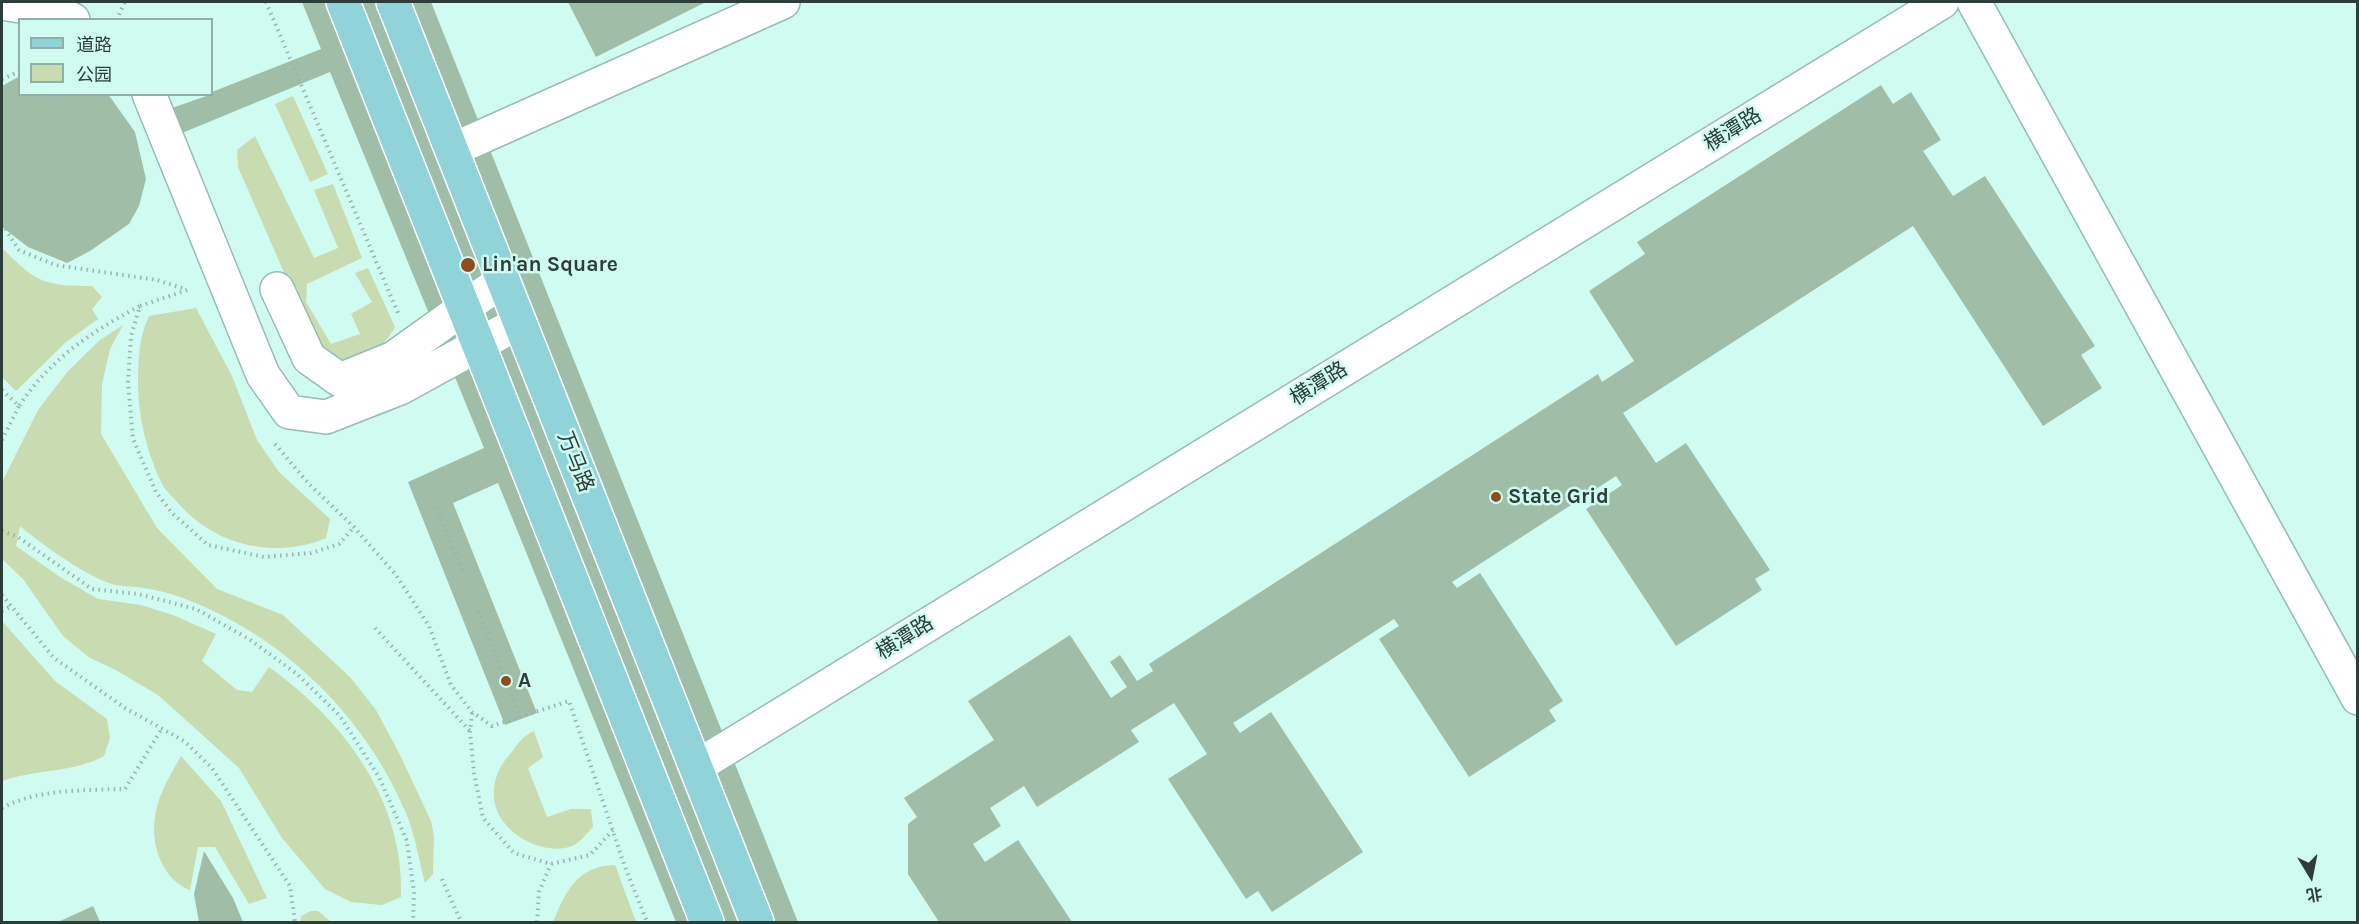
<!DOCTYPE html>
<meta charset="utf-8">
<style>
body{margin:0}
#map{position:relative;width:2359px;height:924px;overflow:hidden;background:#d0fbf0;font-family:Karla,"Noto Sans SC",sans-serif}
canvas{display:block}
.frame{position:absolute;inset:0;border:3px solid #2d3e3a;pointer-events:none}
.legend{position:absolute;left:18px;top:18px;width:195px;height:78px;box-sizing:border-box;background:#d0fbf0;border:2px solid #8fafa7;margin:0;padding:8px 10px;list-style:none;font-size:18px;color:#2d3e3a}
.legend li{display:flex;align-items:center;gap:12px;height:30px}
.legend b{width:30px;border:2px solid #8fafa7}
.north{position:absolute;left:2281px;top:846px;width:60px;height:60px;-webkit-text-stroke:4px #d0fbf0;paint-order:stroke;rotate:170deg;font-size:16px;font-weight:700;line-height:24px;text-align:center;color:#2d3e3a}
.north::after{content:'';display:block;margin:auto;width:21px;height:27px;background:#2d3e3a;clip-path:polygon(50% 0,100% 100%,50% 72%,0 100%)}
</style>
<div id="map">
<canvas width="2359" height="924"></canvas>
<div class="frame"></div>
<ul class="legend">
<li><b style="height:8px;background:#90d3d9"></b>道路</li>
<li><b style="height:16px;background:#c8dbb1"></b>公园</li>
</ul>
<div class="north">北</div>
</div>
<script>
const ctx = document.querySelector('canvas').getContext('2d');
ctx.lineJoin = 'round';
function fillPath(path, color) { ctx.fillStyle = color; ctx.fill(path, 'evenodd'); }
function stroke(path, color, width, dash) { ctx.strokeStyle = color; ctx.lineWidth = width; ctx.lineCap = dash ? 'butt' : 'round'; ctx.setLineDash(dash || []); ctx.stroke(path); }
function label(font, color, halo, rows, align = 'center') {
  ctx.font = font + ' Karla,"Noto Sans SC",sans-serif'; ctx.lineWidth = 5; ctx.setLineDash([]); ctx.textBaseline = 'middle'; ctx.strokeStyle = halo; ctx.fillStyle = color; for (const [text, x, y, turn = 0] of rows) {
    ctx.save(); ctx.translate(x, y); ctx.rotate((+turn || 0) * Math.PI / 180); ctx.textAlign = isNaN(turn) ? turn : align; if (halo) ctx.strokeText(text, 0, 0); ctx.fillText(text, 0, 0); ctx.restore();
  }
}
fillPath(new Path2D(`
 M293,96L328,174L310,182L275,104Z
 M255,136L314,258L338,248L314,190L333,184L362,258L307,284L306,302L331,344L360,334L351,314L372,302L355,273L368,268L395,327C379,354 364,360 335,367L318,350L238,167L237,150Z
 M2,248C36,282 43,286 92,286L102,297L92,309L98,319L66,342L16,391L2,377Z
 M196,308L232,376L257,440L279,472L330,519L326,538C273,560 214,545 177,502C172,496 166,491 162,484C147,453 138,417 138,383C138,359 139,337 149,316Z
 M123,325L110,349L102,384L101,434L157,528L217,589L283,615L350,677L376,710L400,755L431,821L434,837L433,874L425,883C419,860 415,835 406,813C365,716 285,638 188,600C174,594 158,590 144,588C134,586 122,587 112,584C86,576 41,544 20,526L16,546L60,577L98,599L141,605L173,615L216,634L202,661L237,690L252,692L269,667C343,720 405,801 401,897L382,905L351,902L325,889L282,838L239,768L158,695L114,669L90,658L63,636L23,579L2,559V482L38,410L68,371L100,340Z
 M2,621L55,681L107,719L110,738L104,756C73,773 35,769 2,781Z
 M534,731L543,757L528,768L547,817L571,809H591L593,827C587,833 580,843 572,846C540,858 490,828 494,790C495,775 501,764 511,753C518,743 523,736 534,731Z
 M181,756L221,801L267,898L249,904L215,847H198L190,890C161,879 149,842 156,811C160,791 171,774 181,756Z
 M615,865L636,922H553C566,891 577,866 615,865Z
 M311,911H318L331,922H300L301,916Z`), '#c8dbb1');
fillPath(new Path2D(`
 M302,2H431L798,922H676L498,483L453,503L537,713L505,725L408,482L484,448L330,72L182,133L172,108L212,94V92L321,49Z
 M568,2H706L596,57Z
 M20,76V94H108L135,132L146,179L139,206L129,224L90,251L67,263L28,247L2,227V86Z
 M1881,85L1893,104L1911,92L1941,140L1923,151L1953,196L1985,176L2095,346L2081,355L2102,388L2043,426L1913,226L1623,413L1656,463L1686,443L1770,570L1755,579L1762,590L1676,646L1586,509L1622,485L1616,476L1452,582L1457,588L1480,573L1563,701L1549,710L1556,721L1469,777L1379,639L1399,626L1394,619L1233,723L1240,733L1271,712L1363,852L1272,912L1258,891L1246,899L1168,779L1207,754L1174,703L1131,730L1139,742L1037,807L1024,786L990,808L1001,826L973,844L985,862L1018,840L1072,922H939L908,874V824L917,817L904,798L994,740L968,701L1070,635L1111,698L1127,687L1110,662L1120,655L1137,681L1153,671L1149,664L1598,374L1602,382L1634,361L1589,291L1645,254L1637,242Z
 M204,851L233,898L243,922H199L194,894Z
 M93,906L100,922H58Z`), '#a0bea7');
const minor = new Path2D(`
 M1974,2L2358,698
 M2,3L58,12L73,20
 M149,94L263,375L289,412L326,417L400,388L520,322
 M452,150L783,2
 M277,289L309,358L340,380L394,358L503,280
 M696,767L1942,2`);
const major = new Path2D(`
 M343,2L707,922
 M393,2L757,922`);
stroke(minor, '#94bdb3', 36);
stroke(major, '#fff', 36);
stroke(new Path2D(`
 M266,2L398,313
 M116,20L125,2
 M2,79L20,71
 M2,224L19,250L55,265L157,280L185,289
 M187,290L140,306L131,336L128,383L133,439L156,492L172,513L208,545L264,557L311,553L339,544L354,527
 M2,390L19,406C49,360 92,331 140,306
 M2,440L19,406
 M275,444L308,483L354,527L396,575L429,626L451,685L472,712L492,726L569,701L625,867L647,922
 M437,508L463,573
 M2,531L18,537L92,589L138,594L196,609L249,639L297,674L340,716L379,777L407,841L414,893L413,922
 M2,595L54,658L125,708L184,741L212,768L290,886L295,922
 M2,611L10,607
 M478,611L521,718
 M375,628L470,731
 M472,713L470,732L474,773L483,818L514,853L551,864L590,855L613,830
 M2,808C37,789 86,790 125,789L161,730
 M442,879L461,922
 M537,922L539,892L551,864`), '#95b6ae', 4, [1.5, 4.5]);
stroke(minor, '#fff', 33);
stroke(major, '#90d3d9', 33);
for (const [x, y, r, color] of [
 [468,265,8,"#8f4c1e"],
 [1496,497,6,"#8f4c1e"],
 [506,681,6,"#8f4c1e"]
]) { const dot = new Path2D(); dot.arc(x, y, r, 0, 2 * Math.PI); ctx.fillStyle = color; ctx.fill(dot); stroke(dot, '#d0fbf0', 2); }
label('21px', '#2d3e3a', '#d0fbf0', [
 ["横潭路",1733,130,-32],
 ["横潭路",1319,384,-32],
 ["万马路",575,462,68],
 ["横潭路",905,638,-32]
]);
label('bold 21px', '#2d3e3a', '#d0fbf0', [
 ["Lin'an Square",482,265],
 ["State Grid",1508,497],
 ["A",518,681]
], 'left');
</script>
